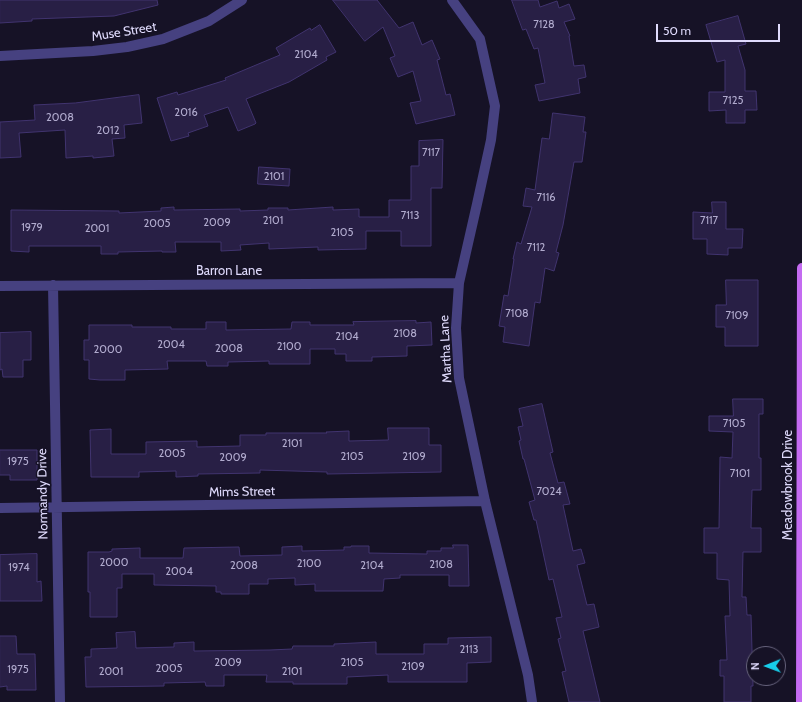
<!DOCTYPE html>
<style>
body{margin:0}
#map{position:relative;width:802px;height:702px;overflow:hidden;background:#161226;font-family:Cabin,sans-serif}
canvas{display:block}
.north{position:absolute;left:746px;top:646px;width:40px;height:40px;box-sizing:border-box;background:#161226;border:1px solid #66627c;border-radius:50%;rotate:269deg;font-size:11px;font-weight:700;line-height:16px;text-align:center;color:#dfdafc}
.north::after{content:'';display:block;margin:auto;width:14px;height:18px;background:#17cdea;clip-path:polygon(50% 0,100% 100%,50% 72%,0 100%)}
.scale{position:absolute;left:656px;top:24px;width:124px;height:18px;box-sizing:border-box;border:2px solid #dfdafc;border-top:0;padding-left:5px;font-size:12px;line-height:14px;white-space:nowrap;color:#dfdafc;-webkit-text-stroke:3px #161226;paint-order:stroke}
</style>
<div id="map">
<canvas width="802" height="702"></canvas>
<div class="north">N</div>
<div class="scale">50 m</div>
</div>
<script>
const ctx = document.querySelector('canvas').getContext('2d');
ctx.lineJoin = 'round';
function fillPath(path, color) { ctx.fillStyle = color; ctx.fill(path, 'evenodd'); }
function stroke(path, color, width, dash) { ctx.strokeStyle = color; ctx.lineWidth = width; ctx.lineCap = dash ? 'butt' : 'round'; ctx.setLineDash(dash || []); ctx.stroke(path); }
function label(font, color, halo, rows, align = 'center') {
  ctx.font = font + ' Cabin,sans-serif'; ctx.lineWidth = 3; ctx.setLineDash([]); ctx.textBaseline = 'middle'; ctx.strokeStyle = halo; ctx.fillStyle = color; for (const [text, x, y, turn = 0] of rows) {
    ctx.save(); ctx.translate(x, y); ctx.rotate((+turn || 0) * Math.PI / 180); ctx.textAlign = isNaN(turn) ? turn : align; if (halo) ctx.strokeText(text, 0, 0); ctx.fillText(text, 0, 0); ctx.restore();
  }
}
const building = new Path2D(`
 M0,0H157L158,5L114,16L32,19V21L0,23Z
 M333,0H377L399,28L413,22L422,45L432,40L440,59L437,60L446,95L450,94L455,115L416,124L410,103L421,101L413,71L398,77L390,58L395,56L383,27L365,41Z
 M512,0H538L540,7L557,1L559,8L569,4L575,19L564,22L570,36H569L574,66L584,65L586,77L578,79L580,93L539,101L535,85L545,83L538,48L534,49L526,29L523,30Z
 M738,16L746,44L738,46L745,70V91H756L757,110H745V123H726V110L709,111V92H725V60L717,62L706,25Z
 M320,25L336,52L326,57L327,60L289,82L246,99L256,123L255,124L238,131L228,107L204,115L208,126L188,133L189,136L171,141L157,98L177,92L178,95L226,80L225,78L280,55L276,48L310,28L311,30Z
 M139,95L142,123L124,125L125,138L112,139L114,156L93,158V156L66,158L65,130L19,133L21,157L0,158V122L35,120L34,105L75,103Z
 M553,113L585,117L583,132H586L582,162H574L563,225L556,252L559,253L554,271L545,268L540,303L535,302L529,346L503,342L505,327L499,326L504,295L508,296L514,259H513L517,242L521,244L532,207L523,206L526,188L535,190L542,138L549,139Z
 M443,140L442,188H431V246H401V231H366V249L318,250V247L269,249V243L240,245L241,250L221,251V242H175L176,252H162V251L118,252V254H101V246H29V252L11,251V210L119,211V213L161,211V208L174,207V210L240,209V211L268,210V208H288V210L333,207V210L359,209V217H389V200H411V166H419V141Z
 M259,167L290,169L289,186L258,184Z
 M712,202H726V229H743L742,248H728V255L707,254V239H693V212L712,213Z
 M726,280H758V346H725V327H716V305H726Z
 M416,321V323L431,322L432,345L407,346V356L372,357V361H346V354H335V349H310V364H269V361L228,362V366H207L206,361H167L168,369L125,370V380H100L89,379V360H84V340H89V325H132V327H171V329H206V322H226V330L291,329L292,322H310V325H354L353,322Z
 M31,332V360H23V377H3L2,369L0,370V333Z
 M733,399H763V414H759V458H761V490H752L751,528H761V552H743L742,597H746L747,615H751L753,686H751V702H724V676H720V660H727L725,616H730L729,580L717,579V553H704V528H719L720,457L732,458L733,432L709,431V416H733Z
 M542,404L553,452L550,453L558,483L564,482L570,504L563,505L573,551L581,549L585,563L577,565L587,605L594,604L599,627L583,631L600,702H569L562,672L566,671L558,639L561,638L556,618L562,617L553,579L549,580L536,520H534L529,502L535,500L524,459H523L519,441L521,440L518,427L523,426L519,409Z
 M388,428H429V445H441V472L327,474V472L260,470V473L198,474V476L176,477V471L139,472V477H91L90,430L111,429V454H146V442L197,441V447L240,446V435H266V433H327L326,432L349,431V441L388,440Z
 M0,450H37V480H10V475H0Z
 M453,545H468L469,586H449V575H400V578L384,579L383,591H315V584L295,585V578L268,579V584H249V594H221V592H216V586L154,585V574H122V588H117V617H90V592H88V552H109L112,551V549L140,548V558H183L184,548L239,547L240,556L282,555V547L302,546V551L344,550V547H351V546H369V553L427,554V551H441V548H453Z
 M37,554V582L41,581L42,601H0V555Z
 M135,632L136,648L174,647V643L194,642V651L270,650L292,649L293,646H334V644L376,642V654H424V644H448V638L491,637V662L467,663V682H388V675L347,677V684H293V682H266L267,675H224V686H206L205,682L164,683V686L86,687L85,657H91V649L117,648L116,633Z
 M0,636H16L17,654H35L36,690H7V686L0,687Z`);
fillPath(building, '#281f45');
stroke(building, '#41346f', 1);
stroke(new Path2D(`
 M452,0L480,39L495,106L491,140L477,204L459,283L456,328L459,378L485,501L528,675L532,702
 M0,56L93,51L127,47L163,39L209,21L242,0
 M53,285L60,702
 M0,286L459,283
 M0,508L485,501`), '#464180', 10);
stroke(new Path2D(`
 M801,702L802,268`), '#c46bf1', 10);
label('11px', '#b1abce', null, [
 ["7128",544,25],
 ["2104",306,55],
 ["7125",733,101],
 ["2016",186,113],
 ["2008",60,118],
 ["2012",108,131],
 ["7117",431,153],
 ["2101",274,177],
 ["7116",546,198],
 ["7113",410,216],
 ["2101",273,221],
 ["7117",709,221],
 ["2009",217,223],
 ["2005",157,224],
 ["1979",32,228],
 ["2001",97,229],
 ["2105",342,233],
 ["7112",536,248],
 ["7108",517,314],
 ["7109",737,316],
 ["2108",405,334],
 ["2104",347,337],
 ["2004",171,345],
 ["2100",289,347],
 ["2008",229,349],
 ["2000",108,350],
 ["7105",734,424],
 ["2101",292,444],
 ["2005",172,454],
 ["2105",352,457],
 ["2109",414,457],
 ["2009",233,458],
 ["1975",18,462],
 ["7101",740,474],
 ["7024",549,492],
 ["2000",114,563],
 ["2100",309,564],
 ["2108",441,565],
 ["2008",244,566],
 ["2104",372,566],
 ["1974",19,568],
 ["2004",179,572],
 ["2113",469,650],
 ["2009",228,663],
 ["2105",352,663],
 ["2109",413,667],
 ["2005",169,669],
 ["1975",18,670],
 ["2001",111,672],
 ["2101",292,672]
]);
label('13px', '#dfdafc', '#161226', [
 ["Muse Street",124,32,-9],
 ["Barron Lane",229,271],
 ["Martha Lane",446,349,-93],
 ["Meadowbrook Drive",788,485,-90],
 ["Mims Street",242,492,-1],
 ["Normandy Drive",43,494,-91]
]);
</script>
